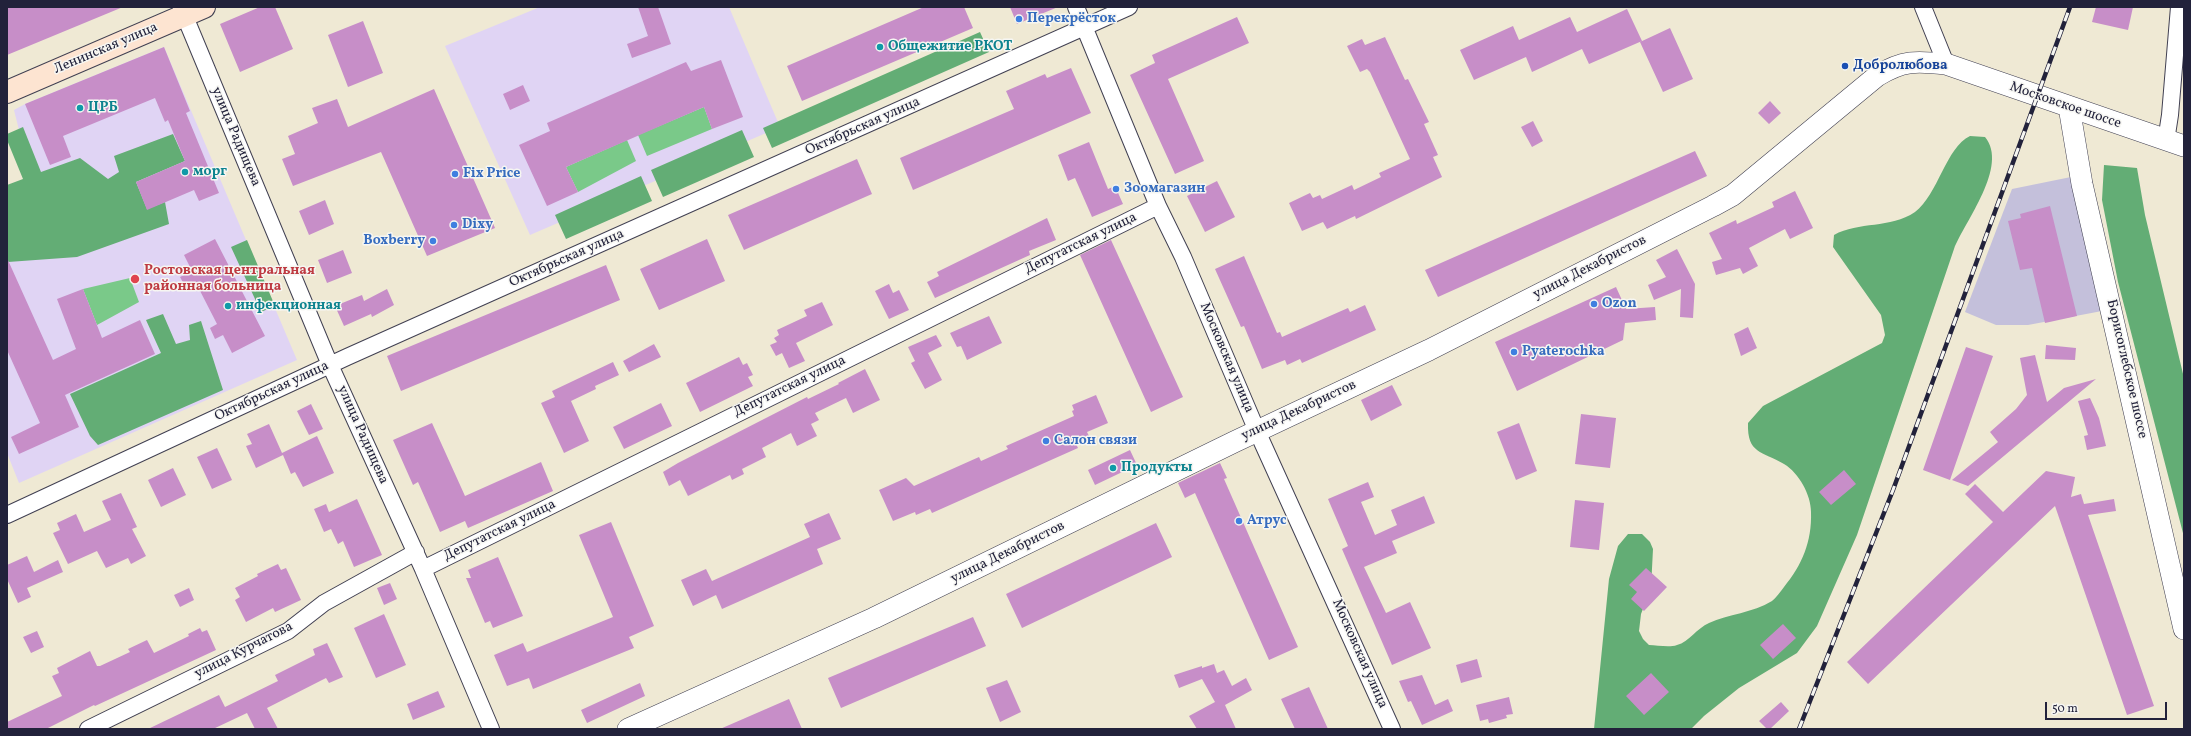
<!DOCTYPE html>
<meta charset="utf-8">
<style>
body{margin:0}
#map{position:relative;width:2191px;height:736px;overflow:hidden;background:#efe9d4;font-family:Vollkorn,serif}
canvas{display:block}
.frame{position:absolute;inset:0;border:8px solid #22223b;pointer-events:none}
.scale{position:absolute;left:2045px;top:702px;width:122px;height:18px;box-sizing:border-box;border:2px solid #22223b;border-top:0;padding-left:5px;font-size:12px;line-height:14px;white-space:nowrap;color:#22223b;-webkit-text-stroke:3px #f6f6f2;paint-order:stroke}
</style>
<div id="map">
<canvas width="2191" height="736"></canvas>
<div class="frame"></div>
<div class="scale">50 m</div>
</div>
<script>
const ctx = document.querySelector('canvas').getContext('2d');
ctx.lineJoin = 'round';
function fillPath(path, color) { ctx.fillStyle = color; ctx.fill(path, 'evenodd'); }
function stroke(path, color, width, dash) { ctx.strokeStyle = color; ctx.lineWidth = width; ctx.lineCap = dash ? 'butt' : 'round'; ctx.setLineDash(dash || []); ctx.stroke(path); }
function label(font, color, halo, rows, align = 'center') {
  ctx.font = font + ' Vollkorn,serif'; ctx.lineWidth = 3; ctx.setLineDash([]); ctx.textBaseline = 'middle'; ctx.strokeStyle = halo; ctx.fillStyle = color; for (const [text, x, y, turn = 0] of rows) {
    ctx.save(); ctx.translate(x, y); ctx.rotate((+turn || 0) * Math.PI / 180); ctx.textAlign = isNaN(turn) ? turn : align; if (halo) ctx.strokeText(text, 0, 0); ctx.fillText(text, 0, 0); ctx.restore();
  }
}
fillPath(new Path2D(`
 M540,7H729L780,127L530,235L445,46Z
 M164,47L297,360L19,483L7,453V252L45,235L14,110L25,104Z`), '#e0d4f4');
fillPath(new Path2D(`
 M2071,177L2102,311L2028,325H1996L1965,312L2012,189Z`), '#c4c0db');
fillPath(new Path2D(`
 M704,107L712,129L647,156L638,135Z
 M627,140L636,161L578,192L566,167Z
 M130,278L139,302L97,325L83,289Z`), '#7ac989');
fillPath(new Path2D(`
 M980,32L989,52L772,148L763,128Z
 M23,127L41,172L80,158L108,179L119,172L114,156L173,134L185,161L136,182L147,209L165,202L169,224L77,257L8,262L7,185L23,179L7,140V134Z
 M742,130L754,157L663,197L651,170Z
 M1970,136L1985,137C2009,166 1965,221 1954,249L1857,535L1817,626L1797,653L1739,688L1704,716L1691,729H1594L1609,579L1618,546L1628,534H1642L1650,542L1653,549L1651,588L1641,614L1639,631L1643,639L1649,645C1657,645 1669,648 1677,645C1689,642 1697,628 1709,623C1728,614 1753,613 1772,601C1776,598 1780,592 1784,587C1802,565 1812,542 1811,512C1811,495 1799,473 1784,464C1762,451 1747,454 1748,423L1763,406L1882,343L1885,335L1881,315L1833,247L1834,235C1859,221 1890,229 1915,212C1938,195 1946,147 1970,136Z
 M2104,165L2137,168L2145,215L2184,378V537L2118,282L2102,200Z
 M641,176L652,201L566,239L555,215Z
 M247,240L275,306L261,312L231,247Z
 M163,314L176,344L190,340L189,325L201,321L223,390L98,445L90,436L70,394L161,353L146,320Z`), '#63ad75');
fillPath(new Path2D(`
 M7,7H123L7,55Z
 M260,7H275L293,49L240,72L220,24Z
 M638,7H658L671,44L632,58L627,44L648,36Z
 M924,7H964L973,28L802,101L787,66Z
 M1010,7H1058L1017,24Z
 M2096,7H2133L2128,30L2092,22Z
 M1627,9L1642,41L1589,64L1582,49L1532,72L1526,57L1474,80L1460,50L1513,26L1519,40L1570,17L1577,32Z
 M1237,17L1249,43L1168,79L1204,161L1175,174L1130,75L1155,63L1152,55Z
 M363,21L383,73L348,87L328,35Z
 M1670,28L1693,79L1663,92L1640,42Z
 M1385,37L1405,80L1408,79L1429,122L1424,124L1438,155L1433,157L1442,177L1356,219L1355,216L1327,229L1323,222L1302,231L1289,203L1310,193L1313,198L1320,195L1322,199L1352,185L1354,190L1381,177L1379,173L1410,159L1370,72L1367,69L1360,72L1347,46L1362,39L1365,45Z
 M164,47L190,111L186,113L219,193L199,201L194,190L147,210L136,182L185,161L168,120L165,122L155,98L63,136L71,157L50,165L25,104Z
 M721,60L743,117L712,129L704,107L566,167L578,192L547,206L519,145L550,131L547,123L686,62L691,71Z
 M1071,68L1091,113L913,190L900,158L1014,109L1006,91L1045,74L1047,78Z
 M523,85L530,101L510,110L503,94Z
 M434,89L495,228L427,256L381,152L293,186L282,159L295,154L288,136L318,123L312,108L337,99L348,127Z
 M1770,101L1781,113L1769,124L1758,113Z
 M1533,121L1543,141L1532,147L1521,127Z
 M1089,142L1108,189L1115,186L1123,204L1092,217L1075,178L1068,181L1058,155Z
 M1695,151L1707,176L1438,297L1425,270Z
 M857,159L872,194L744,250L728,215Z
 M1217,181L1235,217L1205,232L1187,196Z
 M1795,191L1813,228L1790,239L1785,229L1749,248L1758,266L1743,274L1740,268L1716,275L1712,262L1722,259L1709,233L1736,220L1737,224L1774,207L1772,202Z
 M325,200L334,224L309,235L299,211Z
 M2050,206L2077,316L2045,323L2032,268L2020,270L2008,221L2021,218L2020,214Z
 M1047,218L1056,240L1029,251L1030,255L935,298L927,282L939,276L937,272Z
 M215,239L265,336L232,353L223,335L215,339L210,328L217,324L196,283L186,288L180,277L192,271L184,255Z
 M707,239L725,281L659,310L640,269Z
 M1111,240L1183,397L1151,412L1080,255Z
 M1677,249L1695,284L1693,318L1680,317L1681,289L1654,300L1648,285L1666,277L1656,260Z
 M343,250L352,273L327,283L318,260Z
 M1244,256L1277,333L1280,332L1282,337L1348,308L1350,312L1365,305L1376,330L1302,363L1300,359L1287,365L1285,360L1262,369L1244,326L1241,327L1215,269Z
 M7,258L53,360L76,349L57,299L83,289L102,338L140,320L155,354L65,395L79,427L19,454L11,437L40,423L7,350Z
 M606,265L620,300L401,391L387,356Z
 M889,284L893,293L899,290L909,310L889,319L875,291Z
 M1616,287L1626,309L1655,307L1656,320L1625,323L1623,340L1517,391L1495,342Z
 M387,289L394,305L372,317L371,314L344,326L335,306L362,295L364,301Z
 M822,302L833,325L796,343L805,361L789,368L782,353L776,356L770,345L777,342L774,338L779,335L777,330L807,316L804,310Z
 M989,316L1002,343L967,360L961,346L957,347L950,333Z
 M1748,327L1757,348L1741,356L1734,334Z
 M936,335L942,346L928,353L942,380L925,389L911,363L915,361L908,347Z
 M654,344L661,357L629,372L623,361Z
 M2046,345L2076,348L2075,360L2045,359Z
 M1966,347L1993,356L1950,480L1923,470Z
 M2035,355L2047,402L2064,388L2096,379L1968,486L1952,480L1998,442L1990,432L2016,409L2027,395L2020,358Z
 M739,357L743,365L747,363L753,375L748,377L753,386L700,412L686,383Z
 M613,362L619,375L595,386L596,389L571,401L589,441L564,453L541,403L555,397L552,391Z
 M865,369L880,400L853,413L846,398L815,413L819,420L811,424L817,436L797,446L791,433L762,448L766,457L742,469L744,474L732,480L730,475L688,496L680,480L669,486L663,472L678,463L807,397L808,399L839,384L838,383Z
 M1392,385L1402,405L1371,421L1361,400Z
 M1096,395L1108,423L1087,432L1090,438L1076,444L1078,448L932,513L930,509L916,515L915,512L893,521L879,490L906,478L914,486L979,457L981,461L1008,449L1006,446L1074,416L1072,411L1074,410L1072,405Z
 M2090,398L2099,418L2106,446L2087,450L2084,436L2088,435L2078,401Z
 M661,403L672,426L624,449L613,427Z
 M311,404L323,429L309,435L297,411Z
 M1581,414L1616,418L1610,468L1575,464Z
 M432,423L465,496L541,462L553,491L468,528L465,521L440,532L418,482L413,485L393,440Z
 M1519,423L1537,471L1516,480L1497,432Z
 M269,424L282,453L317,436L334,473L303,487L295,472L291,474L283,455L256,468L246,446L252,444L247,434Z
 M217,448L232,480L212,489L197,457Z
 M1130,450L1137,465L1095,485L1088,470Z
 M1220,463L1227,478L1224,479L1298,647L1269,660L1195,493L1185,498L1178,483Z
 M173,468L186,495L161,507L148,480Z
 M1844,470L1856,484L1831,505L1819,492Z
 M2046,471L2075,477L2071,497L2081,494L2084,504L2114,499L2116,511L2088,515L2154,706L2127,715L2055,506L1868,684L1847,662L1993,522L1965,494L1975,484L2003,512Z
 M1368,482L1374,497L1361,502L1375,535L1397,525L1391,510L1424,496L1435,523L1392,541L1397,553L1364,567L1386,613L1410,602L1431,648L1392,665L1342,549L1348,546L1328,499Z
 M121,493L137,527L132,529L146,556L131,564L128,558L106,568L97,551L68,564L53,533L60,530L57,523L76,514L84,532L111,520L102,501Z
 M357,499L382,555L354,567L343,541L338,544L331,529L324,532L314,509L326,504L329,512Z
 M1575,500L1604,503L1599,550L1570,547Z
 M829,513L841,539L817,549L823,564L722,609L716,595L693,606L681,580L706,569L712,581L810,537L804,524Z
 M611,522L654,626L629,637L634,648L533,689L529,678L507,686L494,655L523,643L527,652L613,617L579,535Z
 M1156,523L1172,557L1022,628L1006,594Z
 M27,556L34,572L58,560L63,572L27,588L31,597L18,603L7,579V565Z
 M498,557L523,616L493,628L490,621L485,623L466,578H471L468,570Z
 M278,564L281,570L286,568L301,600L275,612L273,608L246,622L235,600L240,597L235,588L258,576L257,574Z
 M1646,568L1667,587L1644,611L1631,599L1637,592L1629,585Z
 M390,583L397,599L384,605L377,588Z
 M189,588L194,600L180,607L174,595Z
 M384,614L406,665L376,678L354,628Z
 M973,617L986,646L841,708L828,678Z
 M1783,624L1796,638L1773,659L1760,645Z
 M200,628L202,632L207,630L216,650L95,706L94,705L46,729H7V722L62,696L52,676L59,673L57,668L90,651L97,666H100L130,652L128,649L147,640L154,653L189,636L188,634Z
 M37,631L44,647L31,653L23,637Z
 M327,643L343,677L329,683L326,678L267,708L278,729H255L247,713L213,729H148L219,695L225,707L278,681L275,675L315,655L313,649Z
 M1477,659L1482,677L1461,683L1456,665Z
 M1214,664L1217,673L1224,670L1232,686L1246,678L1252,690L1225,705L1236,729H1197L1189,716L1215,702L1202,679L1179,688L1174,675L1202,666V668Z
 M1651,673L1669,692L1644,715L1626,696Z
 M1422,675L1435,705L1448,699L1453,711L1422,725L1411,701L1408,702L1399,681Z
 M1007,680L1021,712L1000,722L986,688Z
 M640,683L645,696L587,723L581,710Z
 M1309,687L1328,729H1295L1281,699Z
 M438,691L445,707L413,720L407,704Z
 M1509,697L1513,714L1506,715L1507,718L1489,723L1488,719L1480,721L1476,705Z
 M789,699L802,729H720Z
 M1781,702L1789,711L1770,729H1767L1759,721Z`), '#c78ec8');
const minor = new Path2D(`
 M181,7L330,365L423,569L491,729
 M1076,7L1158,206L1183,257L1257,431L1392,729
 M1923,7L1946,64
 M2166,141L2170,115L2179,7
 M7,515L347,357L1129,7
 M423,569L1158,206
 M88,729L288,631L324,603L416,552`);
const tertiary = new Path2D(`
 M2069,107L2082,184L2184,629
 M628,729L874,618L1234,442L1429,350L1713,206L1733,195L1877,76C1903,60 1916,61 1946,64L2184,146`);
const secondary = new Path2D(`
 M7,92L204,7`);
stroke(minor, '#414052', 18);
stroke(tertiary, '#414052', 22);
stroke(secondary, '#414052', 24);
stroke(minor, '#fff', 16);
stroke(tertiary, '#fff', 21);
stroke(secondary, '#fde4d1', 22);
const rail = new Path2D(`
 M1799,729L1893,490L2070,7`);
stroke(rail, '#22223b', 4.5);
stroke(rail, '#f6f6f2', 3, [9]);
for (const [x, y, r, color] of [
 [1019,19,4,"#3f7fe0"],
 [880,47,4,"#0f9aa8"],
 [1845,66,4,"#1a4fb4"],
 [80,108,4,"#0f9aa8"],
 [185,172,4,"#0f9aa8"],
 [455,174,4,"#3f7fe0"],
 [1116,189,4,"#3f7fe0"],
 [454,225,4,"#3f7fe0"],
 [433,241,4,"#3f7fe0"],
 [135,279,5,"#e0444e"],
 [1594,304,4,"#3f7fe0"],
 [228,306,4,"#0f9aa8"],
 [1514,352,4,"#3f7fe0"],
 [1046,441,4,"#3f7fe0"],
 [1113,468,4,"#0f9aa8"],
 [1239,521,4,"#3f7fe0"]
]) { const dot = new Path2D(); dot.arc(x, y, r, 0, 2 * Math.PI); ctx.fillStyle = color; ctx.fill(dot); stroke(dot, '#f6f6f2', 1.5); }
label('bold 14px', '#366cbe', '#f6f6f2', [
 ["Перекрёсток",1027,19],
 ["Fix Price",463,174],
 ["Зоомагазин",1124,189],
 ["Dixy",462,225],
 ["Boxberry",425,241,"right"],
 ["Ozon",1602,304],
 ["Pyaterochka",1522,352],
 ["Салон связи",1054,441],
 ["Атрус",1247,521]
], 'left');
label('bold 14px', '#0d838f', '#f6f6f2', [
 ["Общежитие РКОТ",888,47],
 ["ЦРБ",88,108],
 ["морг",193,172],
 ["инфекционная",236,306],
 ["Продукты",1121,468]
], 'left');
label('14px', '#22223b', '#f6f6f2', [
 ["Ленинская улица",106,49,-23],
 ["Московское шоссе",2065,106,19],
 ["Октябрьская улица",863,127,-24],
 ["улица Радищева",235,137,67],
 ["Депутатская улица",1081,244,-26],
 ["Октябрьская улица",567,259,-24],
 ["улица Декабристов",1590,268,-27],
 ["Московская улица",1226,358,67],
 ["Борисоглебское шоссе",2126,369,77],
 ["Депутатская улица",790,387,-26],
 ["Октябрьская улица",272,392,-25],
 ["улица Декабристов",1299,411,-25],
 ["улица Радищева",362,435,66],
 ["Депутатская улица",500,531,-26],
 ["улица Декабристов",1008,553,-26],
 ["улица Курчатова",244,651,-27],
 ["Московская улица",1359,654,66]
]);
label('bold 14px', '#164399', '#f6f6f2', [
 ["Добролюбова",1853,66]
], 'left');
label('bold 14px', '#be3a42', '#f6f6f2', [
 ["Ростовская центральная",144,271],
 ["районная больница",144,287]
], 'left');
</script>
